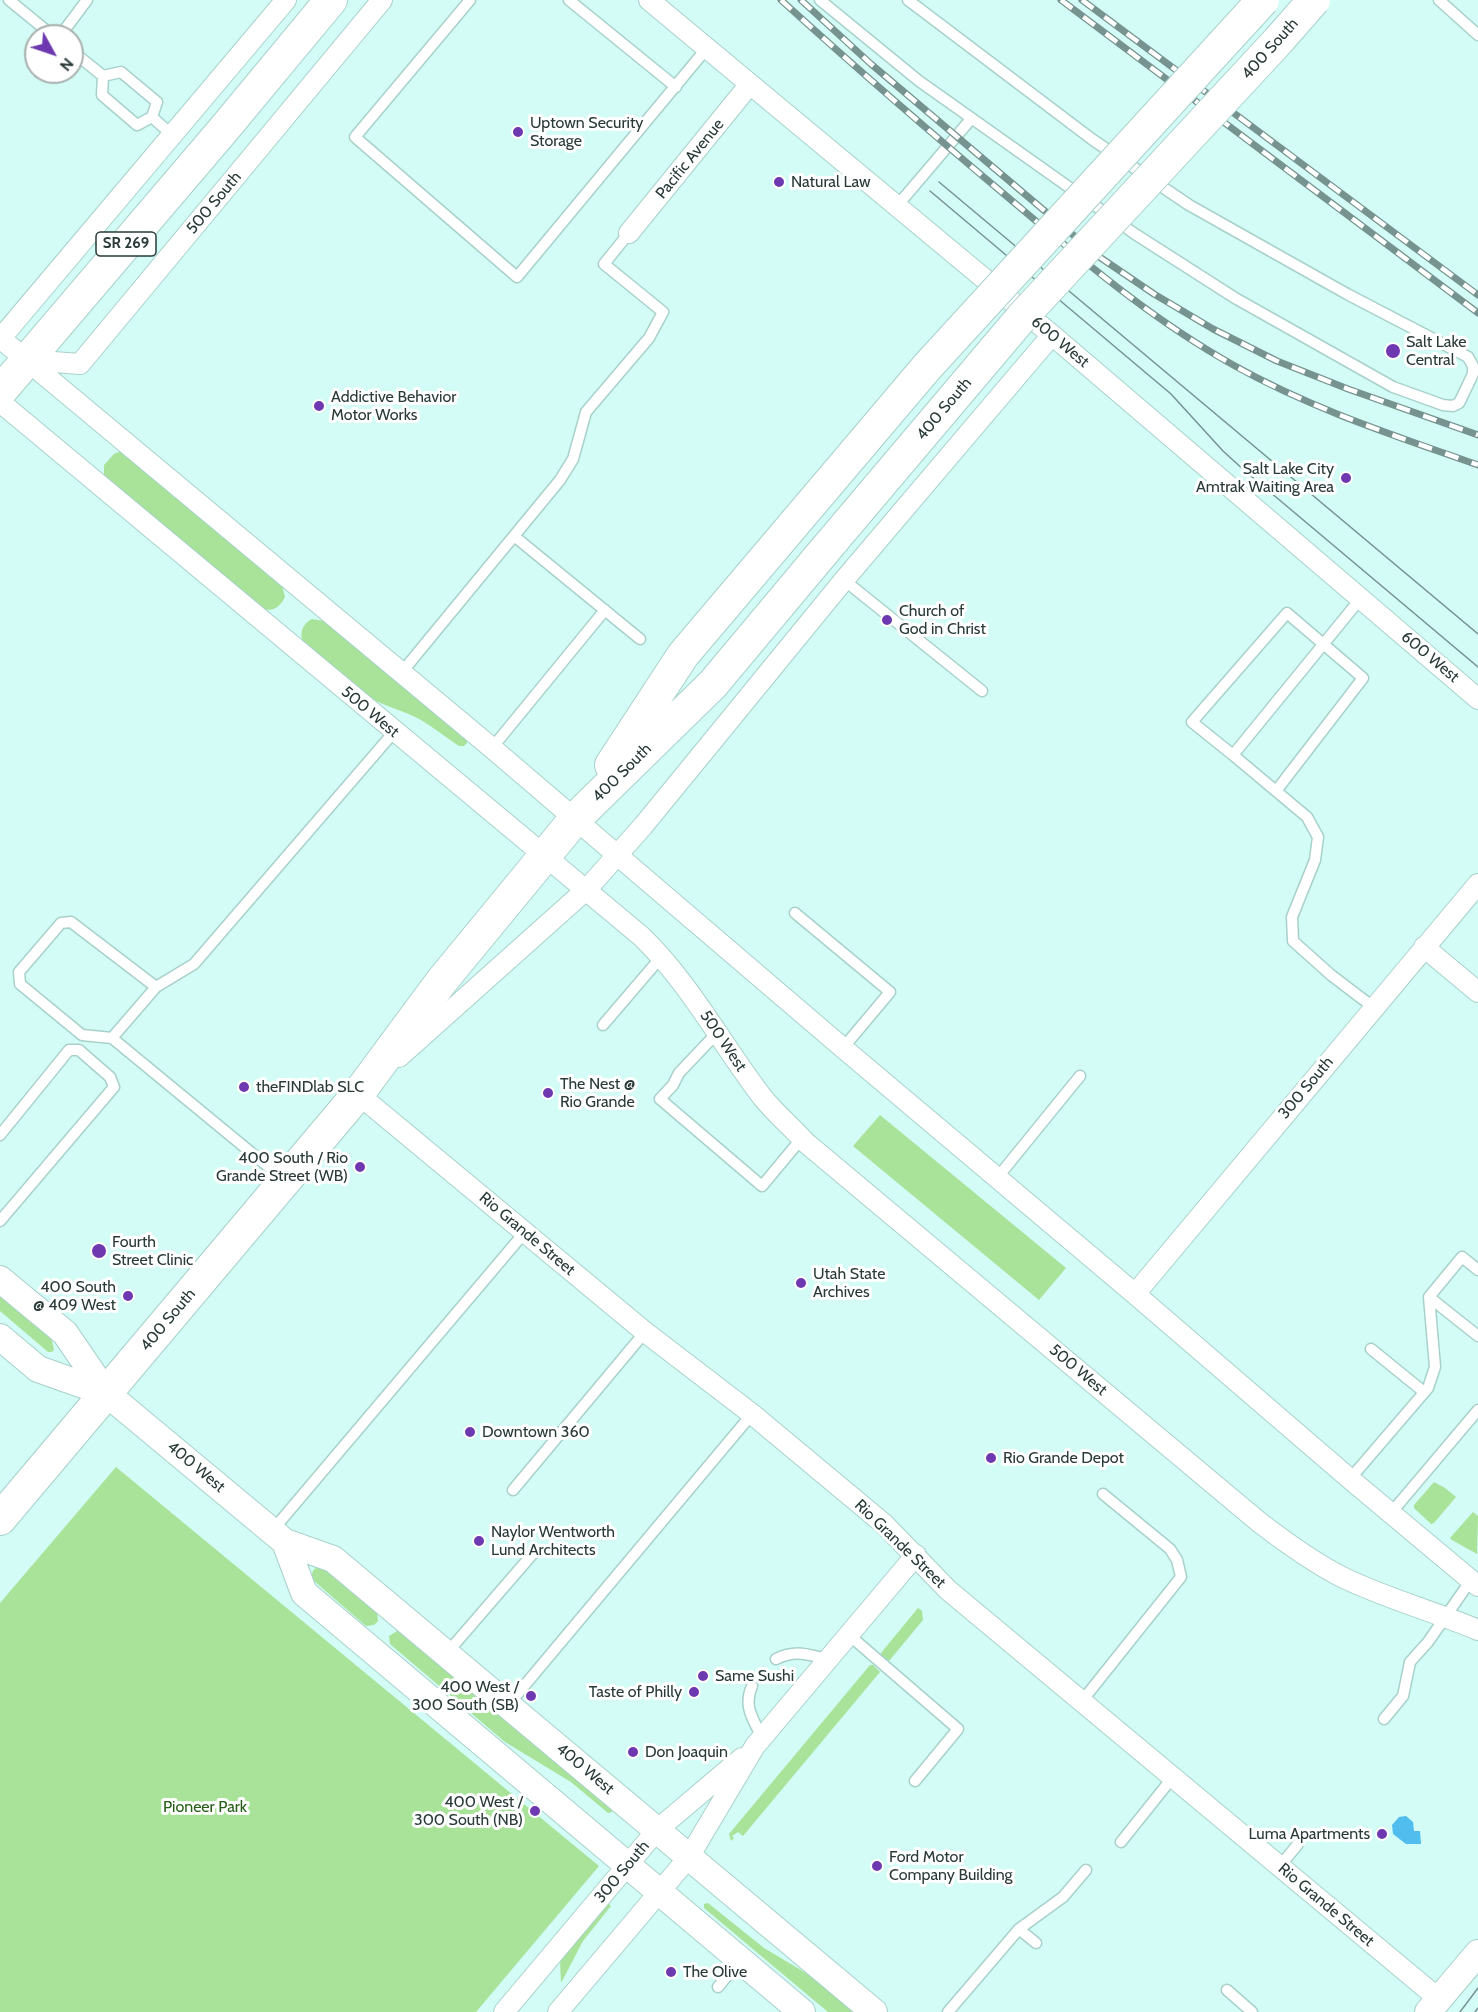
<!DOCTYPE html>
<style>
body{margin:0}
#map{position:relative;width:1478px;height:2012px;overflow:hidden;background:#d2fcf5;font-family:Cabin,sans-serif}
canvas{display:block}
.north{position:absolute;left:24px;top:24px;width:60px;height:60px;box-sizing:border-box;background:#fff;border:2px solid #a9b0af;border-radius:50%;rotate:130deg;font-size:16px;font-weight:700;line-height:24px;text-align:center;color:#293a38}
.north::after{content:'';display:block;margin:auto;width:21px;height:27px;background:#6e39b0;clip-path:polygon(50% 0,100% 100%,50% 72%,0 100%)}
</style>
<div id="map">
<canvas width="1478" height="2012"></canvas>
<div class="north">N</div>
</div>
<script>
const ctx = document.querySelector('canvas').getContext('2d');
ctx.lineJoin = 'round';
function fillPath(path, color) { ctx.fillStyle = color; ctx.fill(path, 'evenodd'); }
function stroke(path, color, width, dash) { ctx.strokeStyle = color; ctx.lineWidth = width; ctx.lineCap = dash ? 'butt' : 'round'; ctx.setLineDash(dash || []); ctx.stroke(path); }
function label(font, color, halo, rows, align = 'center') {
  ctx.font = font + ' Cabin,sans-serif'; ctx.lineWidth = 6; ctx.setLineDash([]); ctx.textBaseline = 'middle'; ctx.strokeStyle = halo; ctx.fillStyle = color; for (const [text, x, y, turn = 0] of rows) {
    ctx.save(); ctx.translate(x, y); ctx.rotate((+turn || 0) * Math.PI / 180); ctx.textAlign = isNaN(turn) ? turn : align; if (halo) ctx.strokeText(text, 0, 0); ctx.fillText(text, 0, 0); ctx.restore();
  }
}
fillPath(new Path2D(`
 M119,452H125L282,585L285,597C280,607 273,612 262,609L104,477V465L114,454Z
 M312,619L325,621L466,738L467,743L464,746H459C447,738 434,728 421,720C405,711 386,707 371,698C360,691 308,651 303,642C299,632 303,624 312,619Z
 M880,1115L1066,1268L1039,1300L853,1146Z
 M0,1290L51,1336L54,1350L52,1352H48L0,1311Z
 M116,1467L599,1866L476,2012H0V1603Z
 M1434,1482L1445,1488L1456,1497L1434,1523L1431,1524L1414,1508V1505Z
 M1473,1512L1478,1516L1477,1554L1452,1540L1450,1538Z
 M321,1566L327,1569L377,1611L378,1621L374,1625L366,1626L314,1581C310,1574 312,1568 321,1566Z
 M918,1608L922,1611L923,1620L889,1661L881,1655V1653Z
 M397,1631L402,1632L612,1808V1812L608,1813L571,1782L505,1742L390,1644L389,1636Z
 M870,1665H873L880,1672L743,1836L738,1832L732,1836L734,1838L731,1841L729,1834Z
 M607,1902L611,1906L583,1941L561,1983L560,1959Z
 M708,1903L764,1948L821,1982L856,2012H828L704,1908V1904Z`), '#a8e399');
fillPath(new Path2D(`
 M1406,1816L1413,1822L1414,1831H1420L1421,1844H1406L1393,1834L1392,1825L1399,1817Z`), '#50bdee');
const service = new Path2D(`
 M9,0L53,36
 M470,0L355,137L517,277L707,48
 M569,0L676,87
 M820,0L919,81L1135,234L1235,298L1393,387L1443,405L1453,406L1459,403L1462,397L1473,374V366L1468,357L1347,294L1189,205L1093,140L908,0
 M1439,0L1478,35
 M60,36L87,0
 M72,51L103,76L102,95L137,125L152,117L172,135
 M103,76L121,72L157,102L152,117
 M897,206L971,119
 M514,536L640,639
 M844,580L982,691
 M1361,598L1233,755L1307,817L1318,837L1315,860L1292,917L1293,941L1331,975L1373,1007
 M402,672L560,480L573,459L586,412L649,338L663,312L604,264L629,233
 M492,748L605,610
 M1233,755L1192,722L1287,613L1363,678L1276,791
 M795,913L890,992L843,1048
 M156,987L71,922L61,923L19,972L20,984L82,1035L112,1038L156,987L194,964L394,732
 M603,1025L662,956
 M717,1033L679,1073L673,1085L660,1099L762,1186L802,1138
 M112,1038L282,1178
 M0,1135L69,1050H79L110,1077L114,1087L0,1221
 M997,1178L1080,1076
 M1429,1297L1478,1336
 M1371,1349L1424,1392
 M1350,1479L1428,1388L1435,1367L1429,1297L1462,1257L1478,1270
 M513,1490L645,1332
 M1391,1513L1478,1410
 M272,1531L525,1232
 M849,1635L958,1729L915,1781
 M447,1653L536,1550
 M776,1659C796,1649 808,1655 828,1659
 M752,1686C743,1707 753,1718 762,1738
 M1082,1701L1181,1577L1177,1560L1170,1549L1103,1494
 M509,1704L752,1414
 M1384,1719L1403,1696L1410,1662L1428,1642L1471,1580
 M1121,1842L1173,1777
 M1280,1866L1298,1844
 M1019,1929L1036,1943
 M718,1987L740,1960
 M1227,1990L1252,2012
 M948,2012L1019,1929L1063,1897L1086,1870`);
const minor = new Path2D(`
 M649,0L1052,335L1478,699
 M629,233L750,84
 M0,338L492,748L843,1048L1135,1294L1350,1479L1478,1586
 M1,338L286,0
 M27,360L80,364L382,0
 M0,402L641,936C690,983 722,1045 763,1098C776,1114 792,1127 805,1142L1259,1522C1285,1542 1311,1561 1340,1576C1384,1598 1433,1611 1478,1630
 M1424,947L1478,992
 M399,1057L587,889L643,826L844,580L1052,335
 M366,1086L358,1094L645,1332L752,1414L884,1524L948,1590L1439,1999
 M1135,1294L1478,884
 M504,2012L657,1830L742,1758
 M558,2012L689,1857L755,1746L916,1555`);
const tertiary = new Path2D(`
 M0,1279L65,1333L106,1393L285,1542L333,1559L874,2012
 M0,1337L38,1369L106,1393
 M285,1542L304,1593L802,2012
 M1428,2012L1478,1953`);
const primary = new Path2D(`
 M0,392L224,129L331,0
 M611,765L683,655L794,524
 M0,1519L358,1094L441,982L575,819L713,684L825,550`);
stroke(service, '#a8d1cb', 13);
stroke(minor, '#a8d1cb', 22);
stroke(tertiary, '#a8d1cb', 28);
stroke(primary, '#a8d1cb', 34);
stroke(service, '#fff', 10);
stroke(minor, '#fff', 20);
stroke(tertiary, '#fff', 26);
stroke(primary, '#fff', 32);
stroke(new Path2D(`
 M939,182L1478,634
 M930,191L1171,394L1223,451L1245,471L1478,667
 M1460,2012L1478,1988
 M1475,2012L1478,2008`), '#77938f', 1.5);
const rail = new Path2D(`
 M781,0C858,70 937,138 1017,205C1087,264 1154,321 1235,366C1312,409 1396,436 1478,465
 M801,0L871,64L1098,256L1154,294L1213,329L1277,361L1348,389L1478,435
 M1061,0L1478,313
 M1082,0L1478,295`);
stroke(rail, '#77938f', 7);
stroke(rail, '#fff', 4.5, [14]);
const primaryBridge = new Path2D(`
 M794,524L927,367L1263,0
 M825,550L1022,317L1278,41L1314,0`);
stroke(primaryBridge, '#a8d1cb', 34, []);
stroke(primaryBridge, '#fff', 32);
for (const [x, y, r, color] of [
 [518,132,6,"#6e39b0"],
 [779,182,6,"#6e39b0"],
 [1393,351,8,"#6e39b0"],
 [319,406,6,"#6e39b0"],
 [1346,478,6,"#6e39b0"],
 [887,620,6,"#6e39b0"],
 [244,1087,6,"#6e39b0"],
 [548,1093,6,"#6e39b0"],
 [360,1167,6,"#6e39b0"],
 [99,1251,8,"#6e39b0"],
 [801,1283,6,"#6e39b0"],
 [128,1296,6,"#6e39b0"],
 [470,1432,6,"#6e39b0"],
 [991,1458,6,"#6e39b0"],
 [479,1541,6,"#6e39b0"],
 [703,1676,6,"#6e39b0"],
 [694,1692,6,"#6e39b0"],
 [531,1696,6,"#6e39b0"],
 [633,1752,6,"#6e39b0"],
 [535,1811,6,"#6e39b0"],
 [1382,1834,6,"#6e39b0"],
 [877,1866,6,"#6e39b0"],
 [671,1972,6,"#6e39b0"]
]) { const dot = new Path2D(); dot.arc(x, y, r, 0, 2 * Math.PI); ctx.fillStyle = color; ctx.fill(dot); stroke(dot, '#fff', 2); }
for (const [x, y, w] of [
 [126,244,60]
]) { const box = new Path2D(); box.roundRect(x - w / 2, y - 12, w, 24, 4.5); ctx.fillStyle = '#fff'; ctx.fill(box); stroke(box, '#293a38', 1.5); }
label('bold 15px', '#293a38', null, [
 ["SR 269",126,244]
]);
label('16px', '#293a38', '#fff', [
 ["400 South",1270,49,-48],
 ["Pacific Avenue",690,159,-51],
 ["500 South",214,203,-50],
 ["600 West",1060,342,40],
 ["400 South",944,409,-50],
 ["600 West",1430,657,40],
 ["500 West",370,712,40],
 ["400 South",622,773,-45],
 ["500 West",723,1041,56],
 ["300 South",1306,1088,-50],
 ["Rio Grande Street",527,1234,40],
 ["400 South",168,1320,-50],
 ["500 West",1078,1370,40],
 ["400 West",196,1467,40],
 ["Rio Grande Street",900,1544,44],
 ["400 West",585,1769,40],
 ["300 South",622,1872,-50],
 ["Rio Grande Street",1326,1905,40]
]);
label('16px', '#293a38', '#fff', [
 ["Uptown Security",530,123],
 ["Storage",530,141],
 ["Natural Law",791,182],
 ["Salt Lake",1406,342],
 ["Central",1406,360],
 ["Addictive Behavior",331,397],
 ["Motor Works",331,415],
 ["Salt Lake City",1334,469,"right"],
 ["Amtrak Waiting Area",1334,487,"right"],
 ["Church of",899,611],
 ["God in Christ",899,629],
 ["The Nest @",560,1084],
 ["Rio Grande",560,1102],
 ["theFINDlab SLC",256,1087],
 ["400 South / Rio",348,1158,"right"],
 ["Grande Street (WB)",348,1176,"right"],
 ["Fourth",112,1242],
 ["Street Clinic",112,1260],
 ["Utah State",813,1274],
 ["Archives",813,1292],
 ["400 South",116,1287,"right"],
 ["@ 409 West",116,1305,"right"],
 ["Downtown 360",482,1432],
 ["Rio Grande Depot",1003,1458],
 ["Naylor Wentworth",491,1532],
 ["Lund Architects",491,1550],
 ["Same Sushi",715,1676],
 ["400 West /",519,1687,"right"],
 ["300 South (SB)",519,1705,"right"],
 ["Taste of Philly",682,1692,"right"],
 ["Don Joaquin",645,1752],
 ["400 West /",523,1802,"right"],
 ["300 South (NB)",523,1820,"right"],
 ["Luma Apartments",1370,1834,"right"],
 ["Ford Motor",889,1857],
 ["Company Building",889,1875],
 ["The Olive",683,1972]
], 'left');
label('16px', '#255e14', '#fff', [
 ["Pioneer Park",205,1807]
]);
</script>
